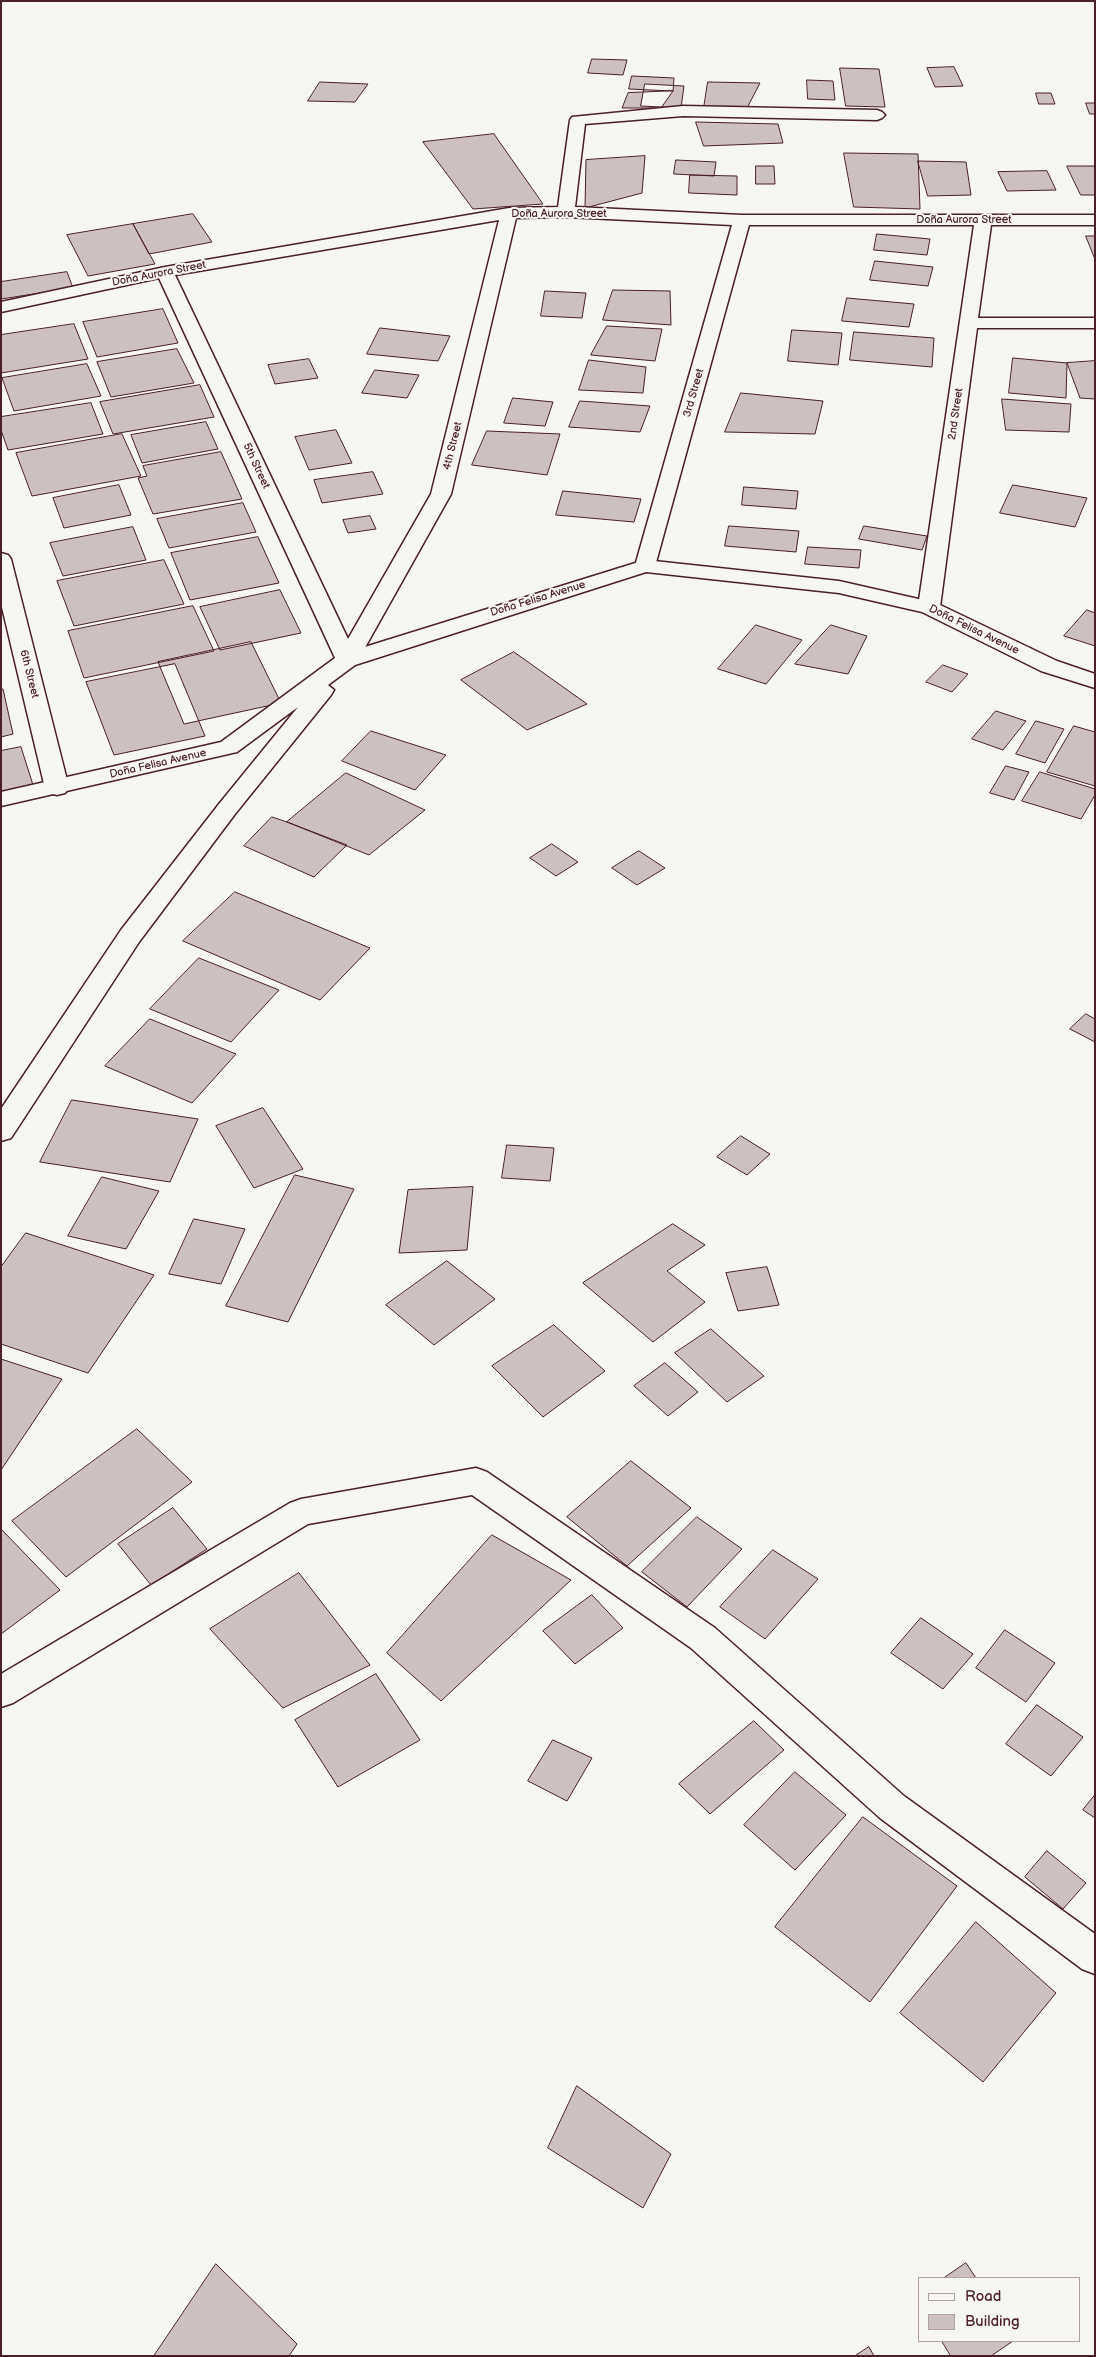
<!DOCTYPE html>
<meta charset="utf-8">
<style>
body{margin:0}
#map{position:relative;width:1096px;height:2357px;overflow:hidden;background:#f6f6f2;font-family:"Balsamiq Sans",sans-serif}
canvas{display:block}
.frame{position:absolute;inset:0;border:2px solid #4a1f2b;pointer-events:none}
.legend{position:absolute;left:918px;top:2277px;width:162px;height:65px;box-sizing:border-box;background:#f6f6f2;border:1px solid #b1a0a2;margin:0;padding:6px 9px;list-style:none;font-size:15px;color:#4a1f2b}
.legend li{display:flex;align-items:center;gap:10px;height:25px}
.legend b{width:25px;border:1px solid #b1a0a2}
</style>
<div id="map">
<canvas width="1096" height="2357"></canvas>
<div class="frame"></div>
<ul class="legend">
<li><b style="height:6px;background:#f6f6f2"></b>Road</li>
<li><b style="height:14px;background:#ccc1c0"></b>Building</li>
</ul>
</div>
<script>
const ctx = document.querySelector('canvas').getContext('2d');
ctx.lineJoin = 'round';
function fillPath(path, color) { ctx.fillStyle = color; ctx.fill(path, 'evenodd'); }
function stroke(path, color, width, dash) { ctx.strokeStyle = color; ctx.lineWidth = width; ctx.lineCap = dash ? 'butt' : 'round'; ctx.setLineDash(dash || []); ctx.stroke(path); }
function label(font, color, halo, rows, align = 'center') {
  ctx.font = font + ' "Balsamiq Sans",sans-serif'; ctx.lineWidth = 4; ctx.setLineDash([]); ctx.textBaseline = 'middle'; ctx.strokeStyle = halo; ctx.fillStyle = color; for (const [text, x, y, turn = 0] of rows) {
    ctx.save(); ctx.translate(x, y); ctx.rotate((+turn || 0) * Math.PI / 180); ctx.textAlign = isNaN(turn) ? turn : align; if (halo) ctx.strokeText(text, 0, 0); ctx.fillText(text, 0, 0); ctx.restore();
  }
}
const building = new Path2D(`
 M592,59L627,60L623,75L588,73Z
 M954,67L963,86L935,87L927,68Z
 M840,68L879,69L885,107L846,106Z
 M632,76L674,78L673,91L629,89Z
 M807,80L833,81L835,100L808,99Z
 M320,82L368,84L355,102L308,101Z
 M708,82L760,83L746,110L704,108Z
 M645,84L684,86L681,108L641,106Z
 M673,91L661,108H622L628,93Z
 M1036,93H1051L1055,104H1039Z
 M1086,103H1095V114H1090Z
 M696,122L778,124L783,143L704,146Z
 M494,134L543,204L473,209L423,142Z
 M844,153L918,154L920,209L854,207Z
 M645,156L642,193L585,208L586,160Z
 M676,160L716,162L714,176L674,174Z
 M918,161L966,162L971,195L928,196Z
 M756,166H774L775,184H756Z
 M1067,166H1095V195H1081Z
 M1047,171L1056,190L1007,191L998,172Z
 M690,175L737,176V195L689,193Z
 M193,214L212,242L149,254L133,224Z
 M133,224L155,264L88,276L67,235Z
 M877,234L930,239L927,255L874,250Z
 M1086,236H1095V259Z
 M875,261L933,267L928,286L870,280Z
 M67,272L73,288L1,299V282Z
 M613,290L670,291L671,325L603,320Z
 M545,291L586,293L582,318L541,316Z
 M847,298L914,304L909,327L842,321Z
 M163,309L178,343L97,357L83,322Z
 M74,324L88,359L1,373V335Z
 M607,326L662,329L655,361L591,355Z
 M380,328L450,336L438,361L367,354Z
 M792,330L842,333L838,365L788,361Z
 M854,332L934,338L932,367L850,360Z
 M177,349L194,383L111,397L97,362Z
 M1013,358L1067,363L1066,398L1009,393Z
 M309,359L318,378L275,384L268,365Z
 M589,360L646,367L643,393L579,390Z
 M1095,361V399L1080,398L1067,363Z
 M87,364L101,396L14,411L2,378Z
 M375,370L419,375L407,398L362,393Z
 M200,385L214,417L113,434L100,402Z
 M741,393L823,401L815,434L725,432Z
 M513,398L553,402L545,426L504,423Z
 M1002,399L1071,404L1069,432L1006,430Z
 M580,401L650,406L640,432L569,427Z
 M91,403L103,434L8,450L1,430V417Z
 M206,422L218,449L142,463L131,435Z
 M336,430L352,463L309,470L295,437Z
 M487,431L560,434L547,475L472,465Z
 M122,434L141,476L32,496L16,453Z
 M221,452L242,499L153,514L138,478L147,476L143,466Z
 M373,472L383,494L322,503L314,480Z
 M119,485L131,515L64,528L53,498Z
 M1013,485L1087,498L1075,527L1000,513Z
 M744,487L798,491L796,509L742,505Z
 M563,491L641,499L634,522L556,515Z
 M243,503L256,532L169,548L157,519Z
 M370,516L376,529L348,533L343,520Z
 M729,526L799,531L796,552L725,546Z
 M864,526L927,536L922,550L859,539Z
 M133,527L146,560L63,576L50,543Z
 M258,537L279,583L190,600L171,553Z
 M808,547L861,550L859,568L805,564Z
 M164,560L184,604L74,626L57,581Z
 M280,590L301,633L220,650L200,607Z
 M193,606L214,651L84,678L68,631Z
 M1087,610L1095,613V646L1064,636Z
 M756,625L802,640L766,684L718,669Z
 M831,625L867,636L848,674L795,664Z
 M251,642L281,703L184,724L158,662Z
 M514,652L587,704L527,730L461,680Z
 M175,664L205,736L114,755L86,682Z
 M943,665L968,674L952,692L926,682Z
 M1,689H3L13,734L1,737Z
 M996,711L1026,721L1003,750L972,739Z
 M1036,721L1064,729L1045,763L1016,754Z
 M1074,726L1095,732V786L1047,772Z
 M371,731L446,755L415,790L342,761Z
 M21,747L33,785L1,792V751Z
 M1006,766L1029,772L1014,800L990,793Z
 M1040,772L1095,789V795L1081,819L1022,801Z
 M346,773L425,810L369,855L287,822Z
 M272,817L287,822L347,845L314,877L244,846Z
 M552,844L578,862L556,876L530,858Z
 M639,851L665,868L637,885L612,868Z
 M235,892L370,948L320,1000L183,941Z
 M199,958L279,990L231,1042L150,1009Z
 M1086,1014L1095,1019V1042L1070,1029Z
 M150,1019L236,1054L192,1103L105,1066Z
 M72,1100L198,1119L170,1182L40,1162Z
 M263,1108L303,1169L254,1188L216,1126Z
 M741,1136L770,1154L747,1175L717,1157Z
 M507,1145L554,1148L550,1181L502,1178Z
 M295,1175L354,1189L288,1322L226,1306Z
 M102,1177L159,1191L126,1249L68,1236Z
 M473,1187L467,1250L399,1253L408,1190Z
 M194,1219L245,1229L221,1284L169,1274Z
 M673,1224L705,1245L667,1271L705,1302L653,1342L583,1283Z
 M26,1233L154,1275L88,1373L1,1344V1267Z
 M447,1261L495,1299L434,1345L386,1305Z
 M767,1267L779,1305L738,1311L726,1273Z
 M554,1325L605,1371L543,1417L492,1366Z
 M711,1329L764,1376L727,1402L675,1353Z
 M1,1359L62,1379L1,1470Z
 M665,1363L698,1392L668,1416L634,1386Z
 M137,1429L192,1482L66,1577L12,1521Z
 M631,1461L691,1508L627,1566L567,1517Z
 M173,1508L207,1549L151,1585L118,1544Z
 M697,1517L742,1549L687,1607L642,1572Z
 M1,1529L60,1590L1,1634Z
 M492,1535L571,1580L441,1701L387,1653Z
 M773,1550L818,1579L765,1639L720,1607Z
 M299,1573L370,1665L283,1708L210,1629Z
 M592,1595L623,1628L575,1664L543,1631Z
 M921,1618L973,1654L943,1689L891,1653Z
 M1005,1630L1055,1663L1026,1702L976,1668Z
 M376,1674L420,1740L338,1787L295,1720Z
 M1037,1705L1083,1737L1051,1776L1006,1744Z
 M754,1721L784,1750L710,1814L679,1784Z
 M553,1740L592,1758L567,1801L528,1781Z
 M795,1772L846,1815L795,1870L744,1825Z
 M1095,1795V1818L1083,1810Z
 M863,1817L957,1886L870,2002L775,1927Z
 M1047,1851L1086,1883L1063,1909L1025,1877Z
 M976,1922L1056,1993L983,2082L900,2013Z
 M577,2086L671,2154L643,2208L548,2148Z
 M966,2263L976,2278H944Z
 M216,2264L297,2344L289,2356H154Z
 M942,2341H1013L991,2356H951Z
 M869,2347L874,2356H855Z`);
fillPath(building, '#ccc1c0');
stroke(building, '#4a1f2b', 1);
const minor = new Path2D(`
 M683,106L877,110L882,112L885,115L882,118L877,120L683,116L585,124L575,207L742,215H1095V225H991L978,318H1095V328H977L940,607L936,611L929,613L922,611L918,607L974,225H749L655,566L652,570L645,572L638,570L635,566L732,225L566,217L516,218L451,494L358,660L355,665L347,666L339,665L336,660L159,278L1,312V302L165,267L509,208L558,207L570,120L572,117ZM499,220L431,494L348,639L175,275Z
 M1,553L8,555L11,559L69,788L65,793L57,795L49,793L45,788L1,603Z
 M476,1468L487,1472L715,1628L904,1796L1095,1934V1974L1082,1969L880,1818L691,1648L472,1495L308,1524L13,1703L1,1707V1674L290,1503L301,1499Z`);
const tertiary = new Path2D(`
 M645,560L839,581L936,603L1057,661L1095,674V688L1041,671L922,612L839,593L646,572L355,665L328,685L334,690L331,695L235,814L139,942L11,1138L1,1141V1109L121,930L219,804L298,707L237,752L1,806V792L221,742L339,655Z`);
stroke(minor, '#4a1f2b', 3);
stroke(tertiary, '#4a1f2b', 3);
fillPath(minor, '#f6f6f2');
fillPath(tertiary, '#f6f6f2');
label('11px', '#4a1f2b', '#f6f6f2', [
 ["Doña Aurora Street",559,214],
 ["Doña Aurora Street",964,220],
 ["Doña Aurora Street",159,274,-11],
 ["3rd Street",694,393,-74],
 ["2nd Street",956,414,-82],
 ["4th Street",453,446,-76],
 ["5th Street",256,466,65],
 ["Doña Felisa Avenue",538,599,-17],
 ["Doña Felisa Avenue",974,630,26],
 ["6th Street",29,674,76],
 ["Doña Felisa Avenue",158,764,-13]
]);
</script>
